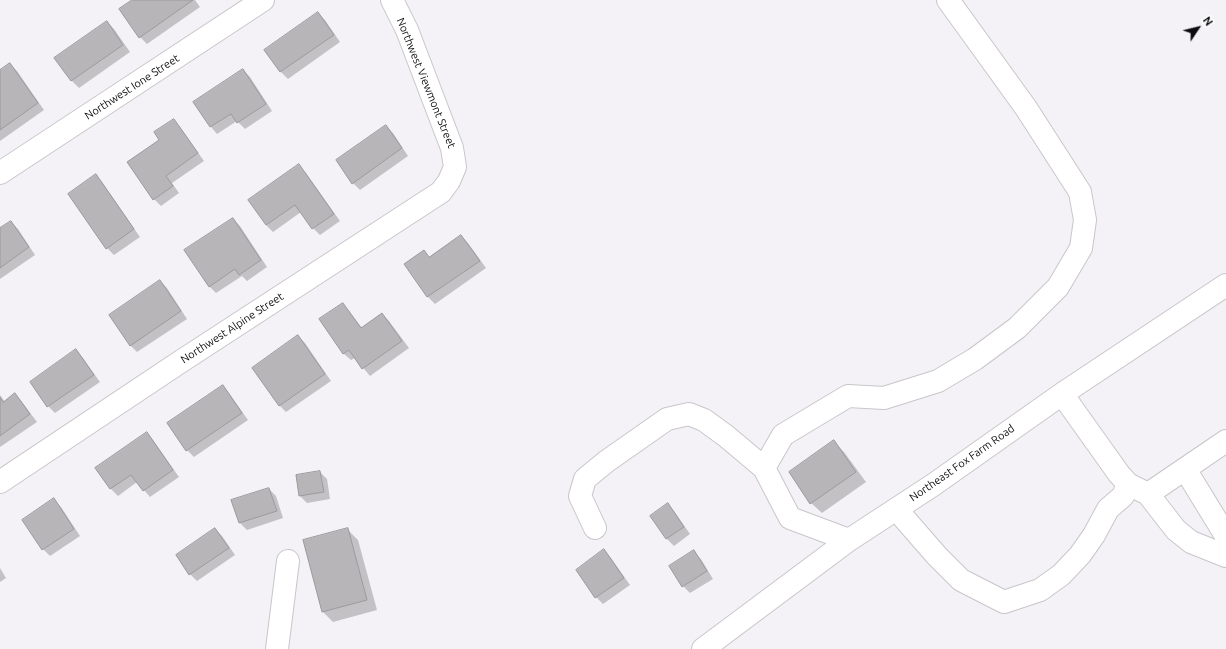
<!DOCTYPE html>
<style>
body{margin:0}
#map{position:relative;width:1226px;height:649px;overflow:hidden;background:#f4f2f6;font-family:Ubuntu,sans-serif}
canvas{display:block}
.north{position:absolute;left:1178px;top:8px;width:40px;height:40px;-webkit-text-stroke:3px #fff;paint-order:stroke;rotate:55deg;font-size:11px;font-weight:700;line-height:16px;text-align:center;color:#0d0c0e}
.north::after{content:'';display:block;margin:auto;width:14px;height:18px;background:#0d0c0e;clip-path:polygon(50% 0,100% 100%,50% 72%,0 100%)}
</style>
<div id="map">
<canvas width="1226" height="649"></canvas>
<div class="north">N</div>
</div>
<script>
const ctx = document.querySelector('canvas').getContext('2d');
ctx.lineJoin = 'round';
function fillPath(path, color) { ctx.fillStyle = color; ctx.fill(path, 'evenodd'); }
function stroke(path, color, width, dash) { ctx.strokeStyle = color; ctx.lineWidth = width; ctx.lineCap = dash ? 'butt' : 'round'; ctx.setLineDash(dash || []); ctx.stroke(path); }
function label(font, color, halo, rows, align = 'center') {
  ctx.font = font + ' Ubuntu,sans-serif'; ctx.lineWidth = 3.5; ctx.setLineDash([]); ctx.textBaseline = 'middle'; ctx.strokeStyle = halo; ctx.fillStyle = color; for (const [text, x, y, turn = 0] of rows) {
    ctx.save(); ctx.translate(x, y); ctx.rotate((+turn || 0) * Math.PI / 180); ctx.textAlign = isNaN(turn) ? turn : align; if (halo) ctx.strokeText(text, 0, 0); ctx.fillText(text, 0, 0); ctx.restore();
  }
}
fillPath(new Path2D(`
 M134,0H195L200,7L147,44L140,37Z
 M318,13L325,20L340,42L288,79L281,72L266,50Z
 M107,22L114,29L130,52L79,88L72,81L56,58Z
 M10,64L17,71L44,110L0,141V71Z
 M243,70L250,77L272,111L245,129L237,121L217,134L211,127Z
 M173,120L180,127L204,161L172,183L179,193L161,206L154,199L160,140Z
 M386,126L393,133L408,156L360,190L353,183Z
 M299,166L306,173L340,221L320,235L313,228L301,212L273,232L266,225Z
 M95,175L102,182L140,237L114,255L107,248Z
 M233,219L240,226L267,267L247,281L242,276L216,293L209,286Z
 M11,222L18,229L35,255L0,279V230Z
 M461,236L468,243L486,268L435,304L428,297L405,264L424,251L430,258Z
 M160,281L167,288L187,319L137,352L130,345Z
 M342,304L349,311L362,328L382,314L389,321L409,348L370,376L355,358L351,360L344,354L320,320Z
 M298,336L305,343L331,381L286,412L279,405Z
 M76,351L83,358L100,382L55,413L48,406L31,382Z
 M222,386L229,393L248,420L194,457L187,450L168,423Z
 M0,395L5,402L15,395L22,402L37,422L0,447Z
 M147,433L153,440L179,477L150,497L137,482L118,496L111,489L97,468Z
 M834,442L844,452L866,482L822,513L811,503Z
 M320,472L327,479L330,499L307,503L300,496Z
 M269,489L276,496L283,518L247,530L240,523Z
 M54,500L61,507L80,536L50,556L43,549L24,520Z
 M667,504L674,511L690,534L674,546L667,539L651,516Z
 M215,529L222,536L235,555L197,581L190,574L177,555Z
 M347,529L358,540L377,610L333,622L323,612Z
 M604,551L611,558L630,585L603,604L596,597Z
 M694,552L701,559L713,579L690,593L683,586Z
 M0,568L6,578L0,582Z`), '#0003');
const building = new Path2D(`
 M132,0H193L139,38L119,9Z
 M318,12L334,35L280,72L264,50Z
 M107,21L123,45L71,81L54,58Z
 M10,63L38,103L0,130V70Z
 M243,69L266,104L237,123L231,114L210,127L193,102Z
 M174,119L198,153L166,176L173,186L153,200L127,162L159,140L154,132Z
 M386,125L402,148L352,184L336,160Z
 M299,164L334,214L312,229L295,205L266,225L248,200Z
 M96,174L134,229L106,249L68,194Z
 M233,218L261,260L239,275L235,269L209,287L184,250Z
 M11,221L29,247L0,268V228Z
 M461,235L480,261L427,297L404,264L424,250L429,257Z
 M160,280L181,311L130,346L109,315Z
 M343,303L361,328L382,313L402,341L362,369L349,350L343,354L319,319Z
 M298,335L325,374L279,406L252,368Z
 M76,349L94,375L47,407L30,382Z
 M223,385L242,413L186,451L167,423Z
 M15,393L30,414L0,436V397L3,402Z
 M147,432L173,470L143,491L131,475L110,489L95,468Z
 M834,440L856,472L810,504L789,472Z
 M320,471L324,492L299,496L296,475Z
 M269,488L277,511L239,523L231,500Z
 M54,498L74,529L42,550L22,520Z
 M668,503L684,527L666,539L650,516Z
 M215,528L229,548L189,575L176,555Z
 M348,528L367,600L322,612L303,540Z
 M604,549L624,578L595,598L576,570Z
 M694,550L707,571L682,587L669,566Z`);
fillPath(building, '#b8b5b9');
stroke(building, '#9c999c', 1);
const minor = new Path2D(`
 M0,173L263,0
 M1185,469L1226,536
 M0,482L180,362L441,192L449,181L455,167L452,148L407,30L392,0
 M1128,484L1148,494L1226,441
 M1148,494L1176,530L1191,542L1226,556
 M896,509L937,556L961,580L1004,602L1040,590L1061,575L1080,555L1094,535L1108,509L1123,496L1128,484L1119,474L1062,394
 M595,528L580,496L585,479L607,461L667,419L689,414L704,420L726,436L764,468
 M849,540L790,518L764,468L783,435L848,396L884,398L938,381L975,359L1017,328L1058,287L1081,248L1085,220L1080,192L1026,108L948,0
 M277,649L288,561
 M703,649L849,540L933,485L1062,394L1226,285`);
stroke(minor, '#c8c6ca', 24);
stroke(minor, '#fff', 22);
label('11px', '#0d0c0e', '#fff', [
 ["Northwest Viewmont Street",426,83,68],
 ["Northwest Ione Street",132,87,-33],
 ["Northwest Alpine Street",232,328,-33],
 ["Northeast Fox Farm Road",962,463,-35]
]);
</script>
